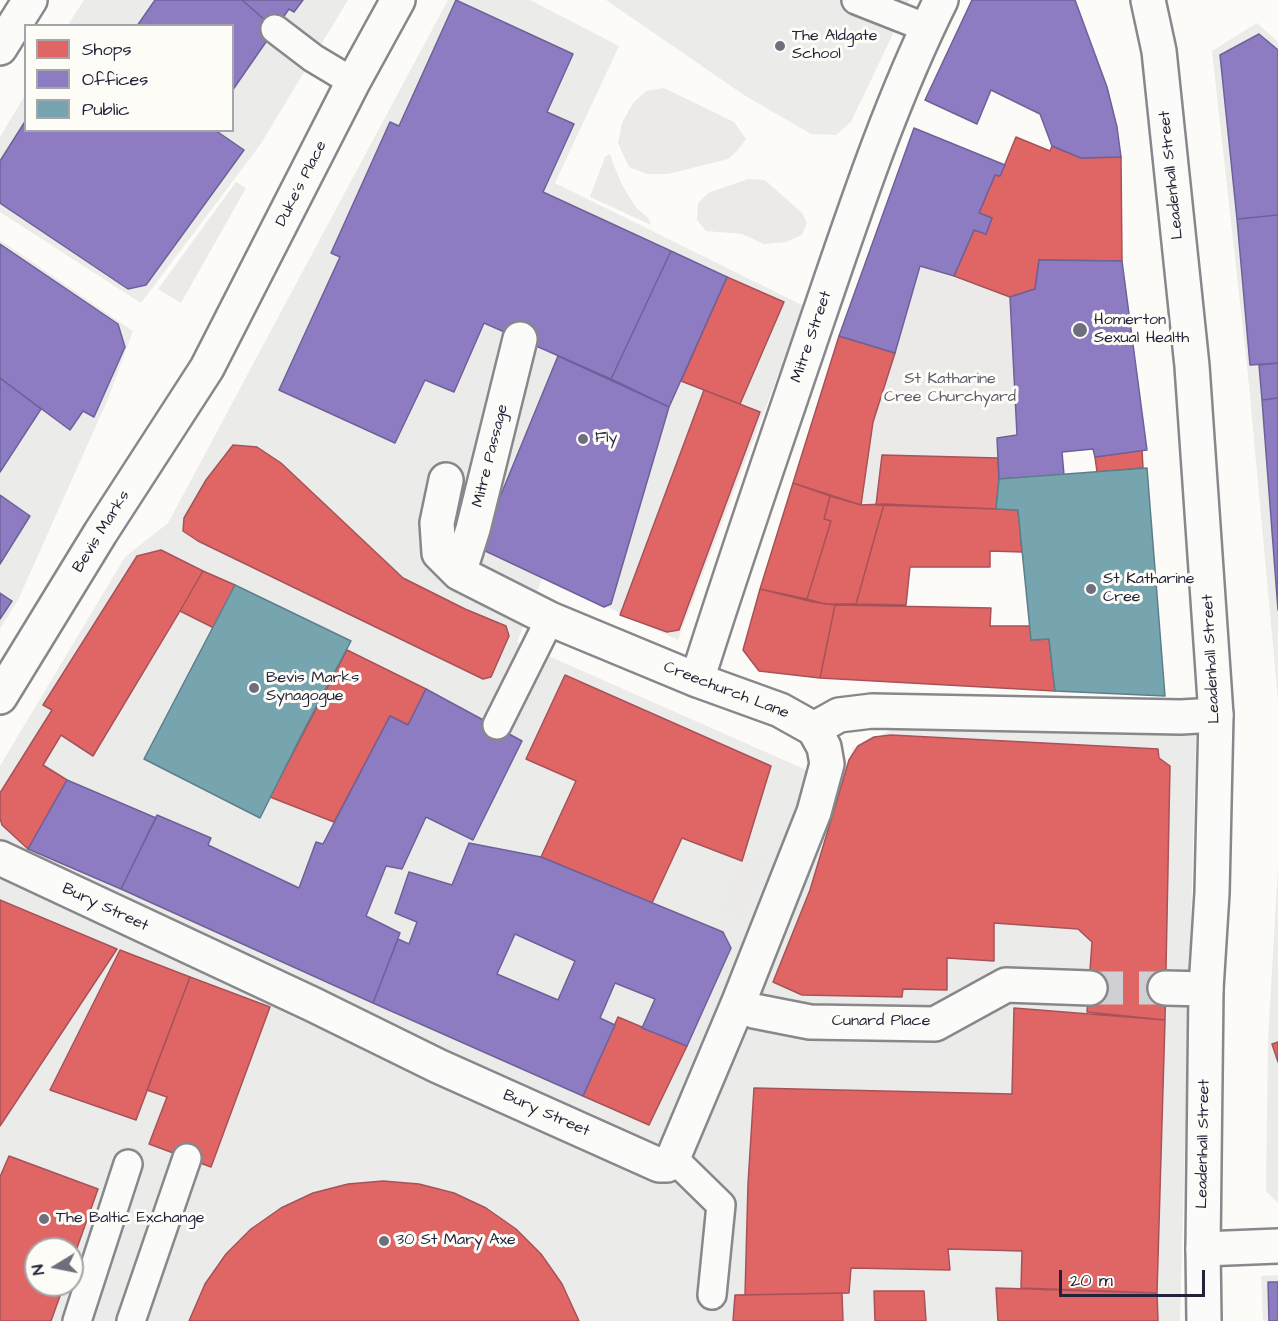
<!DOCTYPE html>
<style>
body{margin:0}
#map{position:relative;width:1278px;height:1321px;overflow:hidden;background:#fcfbf8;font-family:"Architects Daughter",sans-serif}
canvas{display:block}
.legend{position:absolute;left:24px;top:24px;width:210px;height:108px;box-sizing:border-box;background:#fdfcf7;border:2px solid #a5a5ac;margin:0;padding:8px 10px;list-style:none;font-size:18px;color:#22223b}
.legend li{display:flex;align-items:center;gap:12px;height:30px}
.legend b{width:30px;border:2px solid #a5a5ac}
.north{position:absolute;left:24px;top:1237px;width:60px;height:60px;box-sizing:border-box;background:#fdfcf7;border:2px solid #a5a5ac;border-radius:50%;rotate:260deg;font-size:16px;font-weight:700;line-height:24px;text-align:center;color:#22223b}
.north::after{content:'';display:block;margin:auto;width:21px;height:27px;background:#6e6e7d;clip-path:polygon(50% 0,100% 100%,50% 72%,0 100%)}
.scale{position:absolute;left:1059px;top:1270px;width:146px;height:27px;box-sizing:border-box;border:3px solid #22223b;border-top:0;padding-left:8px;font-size:18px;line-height:21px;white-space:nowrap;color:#22223b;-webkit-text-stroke:4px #fdfcf7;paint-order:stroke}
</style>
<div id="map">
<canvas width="1278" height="1321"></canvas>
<ul class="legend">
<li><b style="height:16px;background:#e06666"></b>Shops</li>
<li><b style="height:16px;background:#8e7cc3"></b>Offices</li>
<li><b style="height:16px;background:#76a5af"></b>Public</li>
</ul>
<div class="north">N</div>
<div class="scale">20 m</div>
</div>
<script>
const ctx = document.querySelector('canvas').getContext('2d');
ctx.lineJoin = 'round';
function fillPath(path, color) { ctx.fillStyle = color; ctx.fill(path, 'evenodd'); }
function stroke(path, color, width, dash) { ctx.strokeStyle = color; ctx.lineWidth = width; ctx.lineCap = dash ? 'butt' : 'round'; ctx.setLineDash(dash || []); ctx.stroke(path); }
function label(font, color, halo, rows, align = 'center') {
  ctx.font = font + ' "Architects Daughter",sans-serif'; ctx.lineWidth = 6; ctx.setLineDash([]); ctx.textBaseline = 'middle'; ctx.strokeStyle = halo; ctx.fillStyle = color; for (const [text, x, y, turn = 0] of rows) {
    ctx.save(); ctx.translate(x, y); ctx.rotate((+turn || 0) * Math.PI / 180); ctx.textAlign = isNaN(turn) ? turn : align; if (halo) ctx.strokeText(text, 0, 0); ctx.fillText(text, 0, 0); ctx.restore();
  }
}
fillPath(new Path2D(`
 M84,0H348L260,145L141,303L0,212V137L25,95L26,130H232V26L68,25Z
 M448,0H530L619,46L555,183L804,306L678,640L543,577L517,642L838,784L853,748L904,724L1196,736L1180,1321H0V766L125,557L168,523ZM36,1249H72V1285H36Z
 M606,0H909L851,122L836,135L811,134L744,95Z
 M1257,23L1278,42V700L1248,375L1212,51Z
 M0,240L133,331L108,399L18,600L0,629Z
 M1278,866V1203L1266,1191L1268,1040Z
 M1278,1275V1321H1263L1261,1276Z`), '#ebebe9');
fillPath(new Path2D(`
 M664,88L734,122L746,139L737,151L728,159L668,174H647L629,167L618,143L622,123L633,103L646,91Z
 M610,154C616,172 624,191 636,207C641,213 650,216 651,225L590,197L605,157Z
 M748,179L765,180L802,213L807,223L802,235L786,242L764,244L742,234L706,231L697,220L698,203L708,193Z
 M236,182L246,188L181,303L158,289Z
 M920,266L1010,297L1017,435L997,438L998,458L882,455L876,505H861L873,422L898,346Z
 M747,852L765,860L742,917L723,909Z`), '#ebeae8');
const shops = new Path2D(`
 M1016,137L1050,151L1052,146L1081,158L1121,157L1122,261L1039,260L1035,289L1010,297L954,276L974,230L986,234L992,218L979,213L995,175L1000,176Z
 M727,277L784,302L740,404L681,381Z
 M839,336L895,353L873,422L861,505L793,483Z
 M704,390L760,412L679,630L667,632L620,615Z
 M233,445L257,447L281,463L403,578L465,609L506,626L509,636L491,677L483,679L198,541L183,531L184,518L206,480Z
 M1142,450L1143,468L1097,472L1095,457Z
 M882,455L998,458L999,479L996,509L876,505Z
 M793,483L830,496L824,519L831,521L807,599L760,589Z
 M830,496L861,505L884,504L856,604H825L807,599L831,521L824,519Z
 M884,504L1018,510L1022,552L990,551V567H910L906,605L856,604Z
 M161,550L203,571L180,611L93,756L61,735L43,765L67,780L28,849L2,825L0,818V793L52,710L43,705L137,556Z
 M203,571L235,585L214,628L180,611Z
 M760,589L813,602L835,605L820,678L759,671L743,650Z
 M835,605L991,608L990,626H1030L1031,640L1049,639L1055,691L820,678Z
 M347,650L426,689L408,725L390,716L334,822L270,797Z
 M565,675L771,766L742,861L682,838L652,903L541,857L576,781L526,759Z
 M891,735L1158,749L1159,758L1170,766L1165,1020L1087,1012L1092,942L1078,929L994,923V961L947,958V990L903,989L902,997L802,995L773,982L810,890L849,760L858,746L874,737Z
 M0,900L117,949L0,1126Z
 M120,950L190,977L136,1120L50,1090Z
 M190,977L270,1007L211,1167L149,1144L167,1097L147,1090Z
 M1014,1008L1165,1020L1157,1293L1021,1288L1022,1251L948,1249L950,1270L851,1268L849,1293L745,1295L748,1184L754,1088L1012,1094Z
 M618,1017L687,1046L649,1125L583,1096Z
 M1278,1042V1062L1272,1044Z
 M9,1156L98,1189L72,1262V1249H36V1285H64L51,1321H0V1177Z
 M383,1181L419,1184L454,1193L486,1208L516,1229L541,1254L562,1284L579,1321H189L205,1284L226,1254L251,1229L281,1208L313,1193L348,1184Z
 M996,1288L1157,1293L1158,1321H998Z
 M874,1291H924L926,1321H875Z
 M842,1293L843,1321H733L735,1295Z`);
fillPath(shops, '#e06666');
stroke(shops, '#a75259', 1.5);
const offices = new Path2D(`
 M155,0H242L275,29L232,91V26H137Z
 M242,0H303L294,12L289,9L275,29Z
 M456,0L573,54L547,112L574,124L543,192L671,251L611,379L484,323L454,392L425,380L395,443L279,390L340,257L331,253L390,122L399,126Z
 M972,0H1075L1107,87L1117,127L1121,157L1081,158L1052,146L1040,114L991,90L977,124L925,100Z
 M1259,34L1278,50V215L1237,219L1220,55Z
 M26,120V130H215L244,150L146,285L128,289L0,203V161Z
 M914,128L1005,165L1000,176L995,175L979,213L992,218L986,234L974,230L954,276L920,266L895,353L839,336Z
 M1278,215V363L1250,365L1237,219Z
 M0,244L118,324L125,347L94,417L83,411L70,430L0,378Z
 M671,251L727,277L669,407L611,379Z
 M1039,260L1122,261L1147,450L1095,457L1093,449L1062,452L1064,475L999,479L997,438L1017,435L1010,297L1035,289Z
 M558,356L669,407L611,604L604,607L479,548Z
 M1278,363V398L1262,400L1259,365Z
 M0,378L41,409L0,472Z
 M1278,398V610L1262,400Z
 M0,495L30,516L0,564Z
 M0,593L12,601L0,619Z
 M426,689L522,741L473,840L426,817L402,869L386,866L366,916L400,933L373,1003L121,889L157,815L211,838L208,845L299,888L316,842L323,844L390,716L408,725Z
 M67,780L156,818L121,889L28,849Z
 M469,843L541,857L723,932L731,948L687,1046L642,1028L655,999L615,983L600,1018L615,1025L583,1096L373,1003L398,939L409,944L417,922L395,913L409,872L452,885ZM515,934L575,961L558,1000L497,974Z
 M1268,1282H1278V1321H1269Z`);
fillPath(offices, '#8e7cc3');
stroke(offices, '#6e619a', 1.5);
const public = new Path2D(`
 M1147,468L1165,696L1055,691L1049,639L1031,640L1018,510L996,509L999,479Z
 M235,585L351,641L306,726L260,818L144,759Z`);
fillPath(public, '#76a5af');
stroke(public, '#5d7e8c', 1.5);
stroke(new Path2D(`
 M1090,988H1165`), '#d0d0d2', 33, [33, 16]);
const lane = new Path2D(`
 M856,0L927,28
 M275,29L313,58L353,82
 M497,725L550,619
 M673,1158L721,1205L712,1295
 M77,1321L128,1164
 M131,1321L187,1158`);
const street = new Path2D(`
 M446,480L437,523L439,553L459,573L550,619L697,680L780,710L814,729
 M459,573L473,529L520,339
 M697,680C735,559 777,439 818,318C855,210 890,103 941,0
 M814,729L839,715L872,711L1181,717L1216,715
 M0,858L312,1004L438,1066L659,1165H667L673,1158L738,1004L814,812L827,764L824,747L814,729
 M1165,988L1206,989
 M738,1004L754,1011L810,1022L935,1024L1006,985L1090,988
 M1203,1249L1278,1246`);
const secondary = new Path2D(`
 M1148,0L1159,51L1192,366L1216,715L1212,893L1206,989L1203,1249L1204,1321`);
const primary = new Path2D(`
 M0,48L30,0
 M0,697L101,532L207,368L353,82L398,0`);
stroke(lane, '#88888c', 32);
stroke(street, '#88888c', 38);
stroke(secondary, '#88888c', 38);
stroke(primary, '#88888c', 38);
stroke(lane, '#fbfbf9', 27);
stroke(street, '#fbfbf9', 33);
stroke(secondary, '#fbfbf9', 33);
stroke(primary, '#fbfbf9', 33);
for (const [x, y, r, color] of [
 [780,46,6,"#6e6e7d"],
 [1080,330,8,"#6e6e7d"],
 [583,439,6,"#6e6e7d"],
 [1091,589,6,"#6e6e7d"],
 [254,688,6,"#6e6e7d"],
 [44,1219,6,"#6e6e7d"],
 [384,1241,6,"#6e6e7d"]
]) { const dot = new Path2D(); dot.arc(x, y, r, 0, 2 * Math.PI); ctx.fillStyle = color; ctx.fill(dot); stroke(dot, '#fdfcf7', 2); }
label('16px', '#22223b', '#fdfcf7', [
 ["The Aldgate",792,37],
 ["School",792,55],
 ["Homerton",1094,321],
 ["Sexual Health",1094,339],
 ["Fly",595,439],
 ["St Katharine",1103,580],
 ["Cree",1103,598],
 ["Bevis Marks",266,679],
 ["Synagogue",266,697],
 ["The Baltic Exchange",56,1219],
 ["30 St Mary Axe",396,1241]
], 'left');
label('16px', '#22223b', '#fdfcf7', [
 ["Leadenhall Street",1172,175,-96],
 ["Duke's Place",302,184,-63],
 ["Mitre Street",812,337,-71],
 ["Mitre Passage",491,456,-76],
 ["Bevis Marks",102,532,-58],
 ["Leadenhall Street",1212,659,-93],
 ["Creechurch Lane",726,691,21],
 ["Bury Street",105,908,25],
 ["Cunard Place",881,1022],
 ["Bury Street",546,1114,24],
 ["Leadenhall Street",1204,1144,-89]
]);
label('16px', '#5a5a6b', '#fdfcf7', [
 ["St Katharine",950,380],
 ["Cree Churchyard",950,398]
]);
</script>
